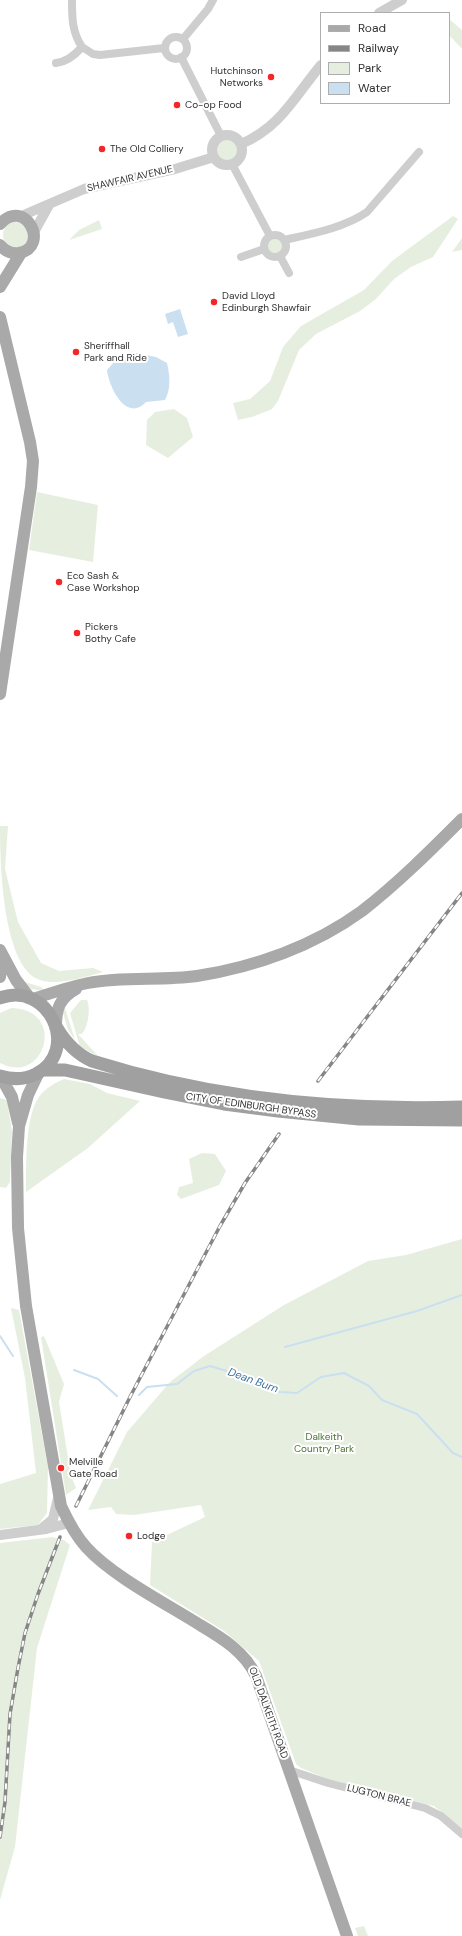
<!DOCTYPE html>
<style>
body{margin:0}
#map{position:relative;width:462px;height:1936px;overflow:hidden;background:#fff;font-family:"DM Sans",sans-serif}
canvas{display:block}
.legend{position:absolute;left:320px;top:12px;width:130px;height:92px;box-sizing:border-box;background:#fff;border:1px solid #adadad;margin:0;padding:5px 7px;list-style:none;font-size:12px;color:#313131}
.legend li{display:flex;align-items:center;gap:8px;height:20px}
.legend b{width:20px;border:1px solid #adadad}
</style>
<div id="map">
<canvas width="462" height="1936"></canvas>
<ul class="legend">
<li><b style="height:5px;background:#a9a9a9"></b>Road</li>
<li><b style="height:5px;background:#868686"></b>Railway</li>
<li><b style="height:11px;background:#e6efdf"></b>Park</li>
<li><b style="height:11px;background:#cadff0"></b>Water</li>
</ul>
</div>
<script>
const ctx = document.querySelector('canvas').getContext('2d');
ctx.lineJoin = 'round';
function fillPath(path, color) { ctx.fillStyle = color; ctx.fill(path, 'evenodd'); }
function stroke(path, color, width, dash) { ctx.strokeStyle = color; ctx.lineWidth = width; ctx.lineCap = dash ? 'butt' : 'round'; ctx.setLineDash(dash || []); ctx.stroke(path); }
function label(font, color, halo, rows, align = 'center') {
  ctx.font = font + ' "DM Sans",sans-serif'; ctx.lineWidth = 4; ctx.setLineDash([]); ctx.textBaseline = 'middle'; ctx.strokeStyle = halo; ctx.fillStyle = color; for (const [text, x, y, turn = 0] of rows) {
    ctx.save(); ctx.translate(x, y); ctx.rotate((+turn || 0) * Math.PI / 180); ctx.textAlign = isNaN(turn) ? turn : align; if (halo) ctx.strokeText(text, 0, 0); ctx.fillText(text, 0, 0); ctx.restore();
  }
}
fillPath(new Path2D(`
 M449,19L462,30V49L449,35Z
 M216 149a11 11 0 1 1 22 0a11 11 0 1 1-22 0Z
 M453,216L458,219L433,257L411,267L394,279L376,299L360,311L316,334L299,350L278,401L272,409L252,417L238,420L233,403L250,399L270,381L283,347L301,326L364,290L392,261Z
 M99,220L102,229L69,240L79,230Z
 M3 235a13 13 0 1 1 26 0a13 13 0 1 1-26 0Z
 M462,238V250L452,252Z
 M267 246a8 8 0 1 1 16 0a8 8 0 1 1-16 0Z
 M174,409L187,418L193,437L168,458L146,445L147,420L155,412Z
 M37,492L98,505L93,562L29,550Z
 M0,826H8L5,869L18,922L41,963L59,971L93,968L103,972C85,977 57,986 40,980C2,968 0,860 0,826Z
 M22,981L41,987L45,991L31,989Z
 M81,1000H87C91,1009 88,1027 82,1034H78L98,1056L80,1047L70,1013Z
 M11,1008C68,1009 45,1087 0,1063V1013Z
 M65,1008L75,1040L68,1030L63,1013Z
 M64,1079L90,1084L107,1093L140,1101L88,1148L26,1192C26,1168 25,1115 39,1097C45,1088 55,1083 64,1079Z
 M0,1098L7,1100L12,1132L10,1182L6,1188L0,1187Z
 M202,1153L215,1154L226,1171L219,1185L181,1199L177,1195L179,1187L193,1183L189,1159Z
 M462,1239V1829L434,1806L330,1780L301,1768L296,1764L259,1661L224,1631L150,1585L152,1542L205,1517L201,1505L134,1515L116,1514L111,1507L88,1510L127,1432L170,1382L204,1356L284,1305L368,1261L406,1255Z
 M11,1308L19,1310L48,1467L47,1513L38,1525L0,1529V1484L36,1473L25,1378Z
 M44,1336L64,1384L59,1402L71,1476L76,1488L66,1495L41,1337Z
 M52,1537L64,1540L70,1545L37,1648L15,1847L0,1900V1543Z
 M364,1926L368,1936H358L355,1928Z`), '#e6efdf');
fillPath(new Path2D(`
 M180,309L188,334L178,337L173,322L168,324L165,314Z
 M136,353L156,357L167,363C170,376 171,389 165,400L146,402C126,423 109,387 107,370L116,360Z`), '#cadff0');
stroke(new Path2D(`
 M0,1336L13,1356
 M285,1347L417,1311L462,1295
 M74,1370L98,1379L117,1396
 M139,1395L147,1387L177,1384L194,1371L210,1366L247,1377L280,1392L297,1393L321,1377L344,1373L369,1386L382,1400L417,1414L453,1453L462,1457`), '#cadff0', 2);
stroke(new Path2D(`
 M72,0C72,18 72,32 82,47
 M165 48a11 11 0 1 1 22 0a11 11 0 1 1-22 0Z
 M183,39L208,9L213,0
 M181,57L221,136
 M56,63C66,62 75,55 82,47L93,54L100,55L164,48
 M232,164L270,236
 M264 246a11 11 0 1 1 22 0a11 11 0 1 1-22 0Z
 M284,240C311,234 344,228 367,212L419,152
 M280,256L289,273
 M241,257L264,249
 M289,1770L328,1783L425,1808L441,1816L462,1834`), '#cecece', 8);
stroke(new Path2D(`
 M379,13L402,0
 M212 150a15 15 0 1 1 30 0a15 15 0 1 1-30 0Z
 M241,144C281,127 295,96 321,65
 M19,217L84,189L175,169L214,157
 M34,232L49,205
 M41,1529L53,1519L58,1498
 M0,1535L46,1529L69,1523`), '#cecece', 10);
stroke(new Path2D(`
 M0,224C25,196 51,247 19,253C11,254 5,251 0,245
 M0,287L21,253
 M0,317L30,442L33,461L31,487L0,694
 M0,950L16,980L29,997
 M0,957L1,969L0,977
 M33,999C51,993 69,987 88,983C124,976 161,981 197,976C255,967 314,946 362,911C398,883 430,851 462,819
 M56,1026C56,1008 60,998 76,989
 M39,1072L28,1095L19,1126L17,1157L18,1228L26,1306L61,1506C68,1521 75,1535 86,1547C112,1576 167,1604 200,1625C222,1638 245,1652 256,1676L347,1936
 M1,1077L12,1097L18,1123`), '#a9a9a9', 12);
stroke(new Path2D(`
 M0,998C49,980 81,1051 36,1074C24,1080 13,1080 0,1076
 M57,1028C66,1043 76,1054 92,1061C210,1098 338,1111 462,1107
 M42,1070H65L164,1092L224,1104L278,1111L359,1119L462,1120`), '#a0a0a0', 13);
const rail = new Path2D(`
 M318,1081L462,893
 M76,1506L131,1395L220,1226L245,1183L279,1134
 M0,1837L5,1802L10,1714L18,1668L25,1633L38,1594L60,1537`);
stroke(rail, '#868686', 3.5);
stroke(rail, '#fff', 2, [6]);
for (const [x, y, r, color] of [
 [271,77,4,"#f52628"],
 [177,105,4,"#f52628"],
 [102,149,4,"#f52628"],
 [214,302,4,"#f52628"],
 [76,352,4,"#f52628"],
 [59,582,4,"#f52628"],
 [77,633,4,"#f52628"],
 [61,1468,4,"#f52628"],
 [129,1536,4,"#f52628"]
]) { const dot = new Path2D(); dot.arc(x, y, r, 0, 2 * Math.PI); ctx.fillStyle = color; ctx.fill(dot); stroke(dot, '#fff', 1.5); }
label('10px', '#313131', '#fff', [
 ["Hutchinson",263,71,"right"],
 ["Networks",263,83,"right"],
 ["Co-op Food",185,105],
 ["The Old Colliery",110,149],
 ["David Lloyd",222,296],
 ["Edinburgh Shawfair",222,308],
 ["Sheriffhall",84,346],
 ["Park and Ride",84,358],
 ["Eco Sash &",67,576],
 ["Case Workshop",67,588],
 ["Pickers",85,627],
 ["Bothy Cafe",85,639],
 ["Melville",69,1462],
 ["Gate Road",69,1474],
 ["Lodge",137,1536]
], 'left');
label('10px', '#313131', '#fff', [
 ["SHAWFAIR AVENUE",130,179,-13],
 ["CITY OF EDINBURGH BYPASS",251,1106,8],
 ["OLD DALKEITH ROAD",268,1713,70],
 ["LUGTON BRAE",379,1796,14]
]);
label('10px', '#507239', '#fff', [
 ["Dalkeith",324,1437],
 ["Country Park",324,1449]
]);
label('italic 11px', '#366e9c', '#fff', [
 ["Dean Burn",253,1381,20]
]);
</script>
